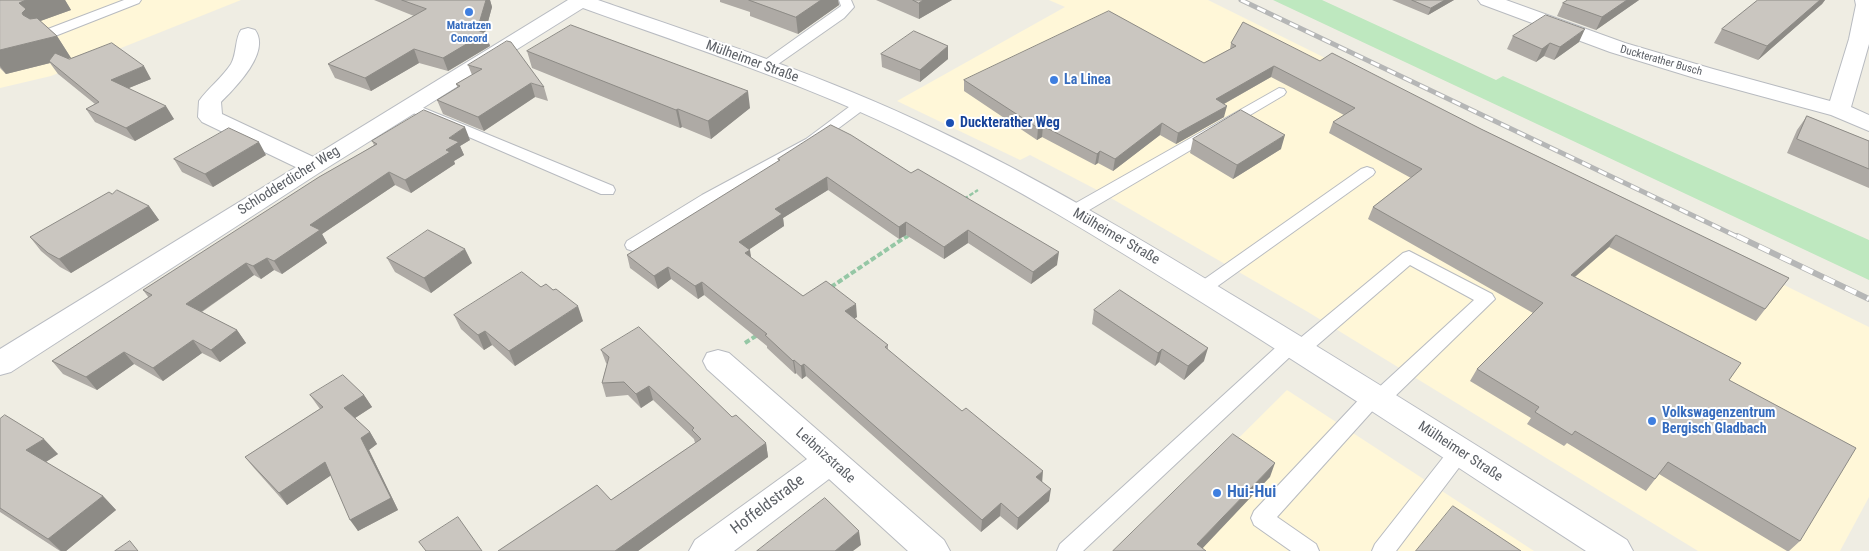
<!DOCTYPE html>
<meta charset="utf-8">
<style>
body{margin:0}
canvas{display:block;background:#efede3}
</style>
<canvas width="1869" height="551"></canvas>
<script>
const ctx = document.querySelector('canvas').getContext('2d');
ctx.lineJoin = 'round';
function fillPath(path, color) { ctx.fillStyle = color; ctx.fill(path, 'evenodd'); }
function stroke(path, color, width, dash) { ctx.strokeStyle = color; ctx.lineWidth = width; ctx.lineCap = dash ? 'butt' : 'round'; ctx.setLineDash(dash || []); ctx.stroke(path); }
function label(font, color, halo, rows, align = 'center') {
  ctx.font = font + ' "Roboto Condensed",sans-serif'; ctx.lineWidth = 4; ctx.setLineDash([]); ctx.textBaseline = 'middle'; ctx.strokeStyle = halo; ctx.fillStyle = color; for (const [text, x, y, turn = 0] of rows) {
    ctx.save(); ctx.translate(x, y); ctx.rotate((+turn || 0) * Math.PI / 180); ctx.textAlign = isNaN(turn) ? turn : align; if (halo) ctx.strokeText(text, 0, 0); ctx.fillText(text, 0, 0); ctx.restore();
  }
}
fillPath(new Path2D(`
 M0,0H241L51,76L0,88Z
 M1049,0H1208L1869,327V497L1840,551H1698L1308,312L1097,190L1030,155L1020,160L897,101L1065,7Z
 M1287,390L1534,551H1125Z`), '#fff7d8');
fillPath(new Path2D(`
 M1273,0H1322L1496,80L1503,76L1869,240V280Z`), '#bee8bf');
const lane = new Path2D(`
 M124,0H141L139,3L50,38L45,39L38,35L40,32Z
 M839,0H851L854,7L844,18L771,69H761L759,66L761,63L841,6Z
 M1279,88L1284,89L1286,92L1284,95L1079,216L1073,217L1067,216L1065,212L1067,208Z
 M862,100L867,101L869,104L867,107L816,145L714,203L639,249L633,251L627,249L625,245L627,241L702,195L806,139L857,101Z
 M409,102L613,186L615,190L613,194H601L404,109L402,106L404,103Z
 M1367,167L1373,169L1375,172L1373,175L1208,293L1202,295L1196,293L1193,289L1196,285L1361,169Z
 M1409,251L1492,294L1495,299L1386,405L1376,407L1277,517L1316,544L1319,551H1291L1254,525L1251,518L1254,511L1366,392L1376,390L1474,300L1410,265L1307,354L1300,356L1293,354L1083,551H1057L1060,544L1285,339L1292,337L1299,339L1403,253Z
 M1460,443L1467,445L1470,451L1467,457L1396,551H1372L1375,544L1453,445Z`);
const street = new Path2D(`
 M1478,0H1506L1625,43L1713,69L1830,101L1849,39L1856,5L1855,0H1869V44L1851,107L1869,115V131L1831,115L1698,79L1610,52L1481,4Z
 M248,28L255,30C271,52 236,87 221,102L222,114L322,161L325,166L322,171L313,174L304,171L202,122L198,117L199,101C208,88 222,78 231,64C237,53 235,38 241,30Z
 M718,350L729,353L944,540L950,551H908L829,479L734,551H689L695,540L807,459L707,369L703,361L707,353Z`);
const secondary = new Path2D(`
 M568,0H598C713,40 828,77 937,130C1038,178 1134,235 1229,293C1363,373 1495,457 1627,540L1633,551H1586C1454,465 1323,378 1190,295C1102,240 1013,185 920,140C812,86 697,49 583,8L322,171L11,372L0,375V349Z`);
stroke(lane, '#b8bbc0', 2);
stroke(street, '#b8bbc0', 2);
stroke(secondary, '#b9bcc2', 2);
stroke(new Path2D(`
 M964,199L978,190
 M906,238L911,234`), '#95c7a5', 2.5, [4.5, 2]);
stroke(new Path2D(`
 M831,287L907,236
 M745,343L759,334`), '#95c7a5', 4, [5.5, 2.5]);
fillPath(lane, '#fff');
fillPath(street, '#fff');
fillPath(secondary, '#fff');
const railFar1 = new Path2D(`
 M1241,0L1740,238`);
const rail = new Path2D(`
 M1737,236L1869,299`);
stroke(railFar1, '#b5b6b6', 5);
stroke(rail, '#b5b6b6', 6);
stroke(railFar1, '#fff', 3, [9]);
stroke(rail, '#fff', 4.5, [12]);
fillPath(new Path2D(`
 M0,0H65L71,10L40,21L57,36L71,58L68,59L151,79L129,88L174,119L135,141L95,122L86,109L95,104L58,74L50,63L6,74L0,68Z
 M374,0H490L492,7L485,32L490,46L448,71L419,63L371,91L335,78L328,64L414,16Z
 M720,0H838L839,5L798,34L750,16V12L720,2Z
 M876,0H952L919,19Z
 M1392,0H1454L1428,15Z
 M1568,0H1639L1596,30L1557,16L1563,3Z
 M1758,0H1825L1822,4L1758,60L1714,43L1722,29Z
 M1513,36L1579,42L1554,60L1544,56L1536,62L1507,49Z
 M1231,43L1320,61L1481,129L1789,278L1756,321L1609,247L1575,277L1729,380L1800,541L1789,551H1787L1659,474L1646,491L1567,443L1564,446L1527,424L1531,418L1470,381L1477,369L1533,313L1368,219L1373,207L1411,178L1329,133L1333,122L1344,115L1271,77L1224,104V117L1176,144L1160,135L1113,171L1098,163L1095,165L1042,137L1037,140L964,91V80L1204,63L1230,49Z
 M527,51L750,108L711,139L682,127L680,128L532,68Z
 M881,54L948,59L920,82L882,67Z
 M468,65L544,87L548,101L535,97L484,131L443,114L437,100L458,88L456,84L472,75Z
 M1807,116L1869,141V188L1787,153L1797,130Z
 M831,125L1057,265L1031,284L968,243L944,259L906,235L899,239L828,190L783,218L784,226L749,249L751,258L803,296L857,317L854,319L888,345V350L1042,482L1049,501L1017,530L1000,516L981,532L806,376L802,379L796,373L795,374L767,348V346L704,295L698,299L671,279L658,289L630,268L627,255L779,162L778,159Z
 M1193,139L1281,149L1233,179L1190,153Z
 M470,140L460,146L464,155L454,161L455,164L411,193L395,185L322,234L327,243L282,274L274,270L261,279L254,275L202,312L237,330L246,343L220,362L202,353L163,381L134,364L97,390L63,374L52,361L149,298L143,290L374,145L372,141Z
 M266,155L213,187L182,172L174,159Z
 M149,206L159,220L71,273L60,267L41,251L30,237Z
 M387,258L472,263L431,293L395,272Z
 M1094,310L1204,361L1184,380L1159,362L1155,366L1092,324Z
 M454,315L583,321L515,366L492,345L484,350L461,329Z
 M601,350L732,417L766,443L768,457L638,551H498L611,500L695,443L694,439L653,400L641,408L628,395L606,397L602,383L607,364L606,363Z
 M310,395H364L372,407L355,418L370,432L377,444L369,450L398,510L358,531L331,475L287,505L254,468L245,457L320,409Z
 M0,419L58,454L46,462L103,496L116,510L66,551H60L0,512Z`), '#aeaaa5');
fillPath(new Path2D(`
 M26,0H65L71,10L35,23L23,15L19,3Z
 M486,0H490L492,7L485,33L490,46L448,71L443,58L477,30Z
 M821,0H838L839,5L798,34L796,17Z
 M923,0H952L919,19V3Z
 M1445,0H1454L1428,15L1431,8Z
 M1627,0H1639L1596,30L1602,17Z
 M1820,0H1825L1822,4L1758,60L1767,46Z
 M1585,29L1579,42L1554,60L1560,47Z
 M57,36L71,58L51,63L49,61L50,63L6,74L0,66V50Z
 M1550,43L1544,56L1536,62L1542,49Z
 M948,46V59L920,82V70Z
 M414,49L419,63L371,91L365,78Z
 M144,66L151,79L119,92L111,80Z
 M1274,66L1271,77L1213,110L1216,99Z
 M531,83L535,97L484,131L478,117Z
 M748,91L750,108L711,139L708,121Z
 M166,106L174,119L135,141L126,128Z
 M1227,106L1224,117L1176,144L1178,133Z
 M678,109L682,127L680,128L676,110Z
 M1162,123L1160,135L1113,171L1115,159Z
 M1043,126L1042,137L1037,140L1038,128Z
 M465,127L470,140L460,146L464,155L454,161L455,164L411,193L405,180L446,150L449,138Z
 M1285,135L1281,149L1233,179L1237,165Z
 M259,142L266,155L213,187L205,174Z
 M1100,151L1098,163L1095,165L1097,154Z
 M389,172L395,185L322,234L327,243L282,274L274,261L310,225Z
 M827,177L828,190L783,218L784,226L741,255L739,242L775,209Z
 M149,206L159,220L71,273L59,259Z
 M906,222V235L899,239V227Z
 M968,230V243L944,259V247Z
 M1616,235L1609,247L1564,286L1571,275Z
 M465,249L472,263L431,293L424,278Z
 M750,250L752,263L745,253Z
 M1059,252L1057,265L1031,284L1033,272Z
 M267,258L274,270L261,279L253,266Z
 M246,263L254,275L195,316L186,304Z
 M668,267L671,279L658,289L654,276Z
 M702,282L704,295L698,299L695,286Z
 M856,304L857,317L846,324L845,311Z
 M578,306L583,321L515,366L509,351Z
 M237,330L246,343L220,362L211,350Z
 M485,331L492,345L484,350L478,335Z
 M193,340L202,353L163,381L153,368Z
 M1208,348L1204,361L1184,380L1188,366Z
 M1162,349L1159,362L1155,366L1158,353Z
 M124,352L134,364L97,390L86,377Z
 M794,360L796,373L795,374L793,361Z
 M804,364L806,376L802,379L801,366Z
 M649,386L653,400L641,408L636,394Z
 M364,395L372,407L352,420L344,408Z
 M370,432L377,444L369,450L398,510L358,531L350,520L361,438Z
 M44,439L58,454L41,465L26,450Z
 M766,443L768,457L638,551H615Z
 M325,462L333,474L287,505L279,493Z
 M1275,463L1270,477L1200,551L1197,544Z
 M1043,471L1042,484L1036,477Z
 M1051,489L1049,501L1017,530L1018,518Z
 M103,496L116,510L66,551H61L48,539Z
 M1001,503L1000,516L981,532L982,520Z
 M859,531L861,545L853,551H835Z`), '#8d8b86');
const building = new Path2D(`
 M0,0H26L19,3L26,9L22,13L23,15L30,19L37,18L57,36L0,50Z
 M402,0H486L477,30L485,33L443,58L414,49L365,78L328,64L426,9Z
 M749,0H821L796,17Z
 M913,0H923L919,3Z
 M1412,0H1445L1431,8Z
 M1568,0H1627L1602,17L1563,3Z
 M1758,0H1820L1767,46L1722,29Z
 M1109,11L1204,63L1236,46L1231,43L1243,22L1320,61L1332,53L1481,129L1789,278L1765,309L1616,235L1571,275L1741,363L1729,380L1856,448L1800,541L1668,462L1655,479L1575,431L1572,435L1535,412L1539,407L1477,369L1543,303L1373,207L1422,169L1333,122L1355,108L1274,66L1216,99L1227,106L1178,133L1162,123L1115,159L1100,151L1097,154L1043,126L1038,128L964,80Z
 M1546,15L1585,29L1560,47L1550,43L1542,49L1513,36Z
 M571,25L748,91L708,121L678,109L676,110L527,51Z
 M914,31L948,46L920,70L881,54Z
 M507,41L511,42L544,87L531,83L478,117L437,100L460,86L456,84L482,69L468,65Z
 M112,43L144,66L111,80L166,106L126,128L86,109L99,102L49,61L55,53L69,59Z
 M424,110L465,127L449,138L459,142L446,150L450,152L405,180L389,172L310,225L320,230L274,261L267,258L253,266L246,263L186,304L237,330L211,350L193,340L153,368L124,352L86,377L52,361L152,295L143,290L319,177L377,144L372,141Z
 M1241,110L1285,135L1237,165L1193,139Z
 M1807,116L1869,141V169L1797,139Z
 M831,125L851,135L911,173L918,169L1059,252L1033,272L968,230L944,247L906,222L899,227L827,177L775,209L782,214L739,242L750,250L745,253L803,296L826,281L856,304L845,311L888,345L885,347L962,411L966,408L1043,471L1036,477L1051,489L1018,518L1001,503L982,520L804,364L801,366L794,360L793,361L765,335L767,334L702,282L695,286L668,267L654,276L627,255L780,160L778,159Z
 M229,128L259,142L205,174L174,159Z
 M117,190L149,206L59,259L48,253L30,237L109,192L112,194Z
 M428,230L465,249L424,278L387,258Z
 M522,272L541,287L546,284L553,290L556,289L578,306L509,351L485,331L478,335L454,315Z
 M1120,290L1208,348L1188,366L1162,349L1158,353L1094,310Z
 M639,327L732,417L736,415L766,443L615,551H498L597,485L611,500L701,439L692,430L694,428L649,386L636,394L624,382L602,383L609,357L601,350Z
 M343,375L364,395L344,408L370,432L361,438L391,498L350,520L325,462L279,493L245,457L323,407L310,395Z
 M5,415L44,439L26,450L103,496L48,539L0,508V419Z
 M1233,434L1275,463L1197,544L1206,551H1113Z
 M825,498L859,531L835,551H757Z
 M1453,506L1521,551H1416Z
 M458,517L482,551H426L419,542Z
 M130,541L138,551H115Z`);
fillPath(building, '#cac6c0');
stroke(building, '#8d8b86', 1);
for (const [x, y, r, color] of [
 [469,12,5,"#3f7fe0"],
 [1054,80,5,"#3f7fe0"],
 [950,123,5,"#1a4fb4"],
 [1652,421,5,"#3f7fe0"],
 [1217,493,5,"#3f7fe0"]
]) { const dot = new Path2D(); dot.arc(x, y, r, 0, 2 * Math.PI); ctx.fillStyle = color; ctx.fill(dot); stroke(dot, '#fff', 2); }
label('bold 11px', '#366cbe', '#fff', [
 ["Matratzen",469,26],
 ["Concord",469,39]
]);
label('11px', '#5b5f65', '#fff', [
 ["Duckterather Busch",1661,61,16]
]);
label('14px', '#5b5f65', '#fff', [
 ["Mülheimer Straße",752,62,20],
 ["Schlodderdicher Weg",289,181,-32],
 ["Mülheimer Straße",1116,237,30],
 ["Mülheimer Straße",1460,452,33],
 ["Leibnizstraße",825,456,42]
]);
label('bold 14px', '#366cbe', '#fff', [
 ["La Linea",1064,80],
 ["Volkswagenzentrum",1662,413],
 ["Bergisch Gladbach",1662,429]
], 'left');
label('bold 14px', '#164399', '#fff', [
 ["Duckterather Weg",960,123]
], 'left');
label('bold 16px', '#366cbe', '#fff', [
 ["Hui-Hui",1227,493]
], 'left');
label('16px', '#5b5f65', '#fff', [
 ["Hoffeldstraße",768,505,-37]
]);
</script>
